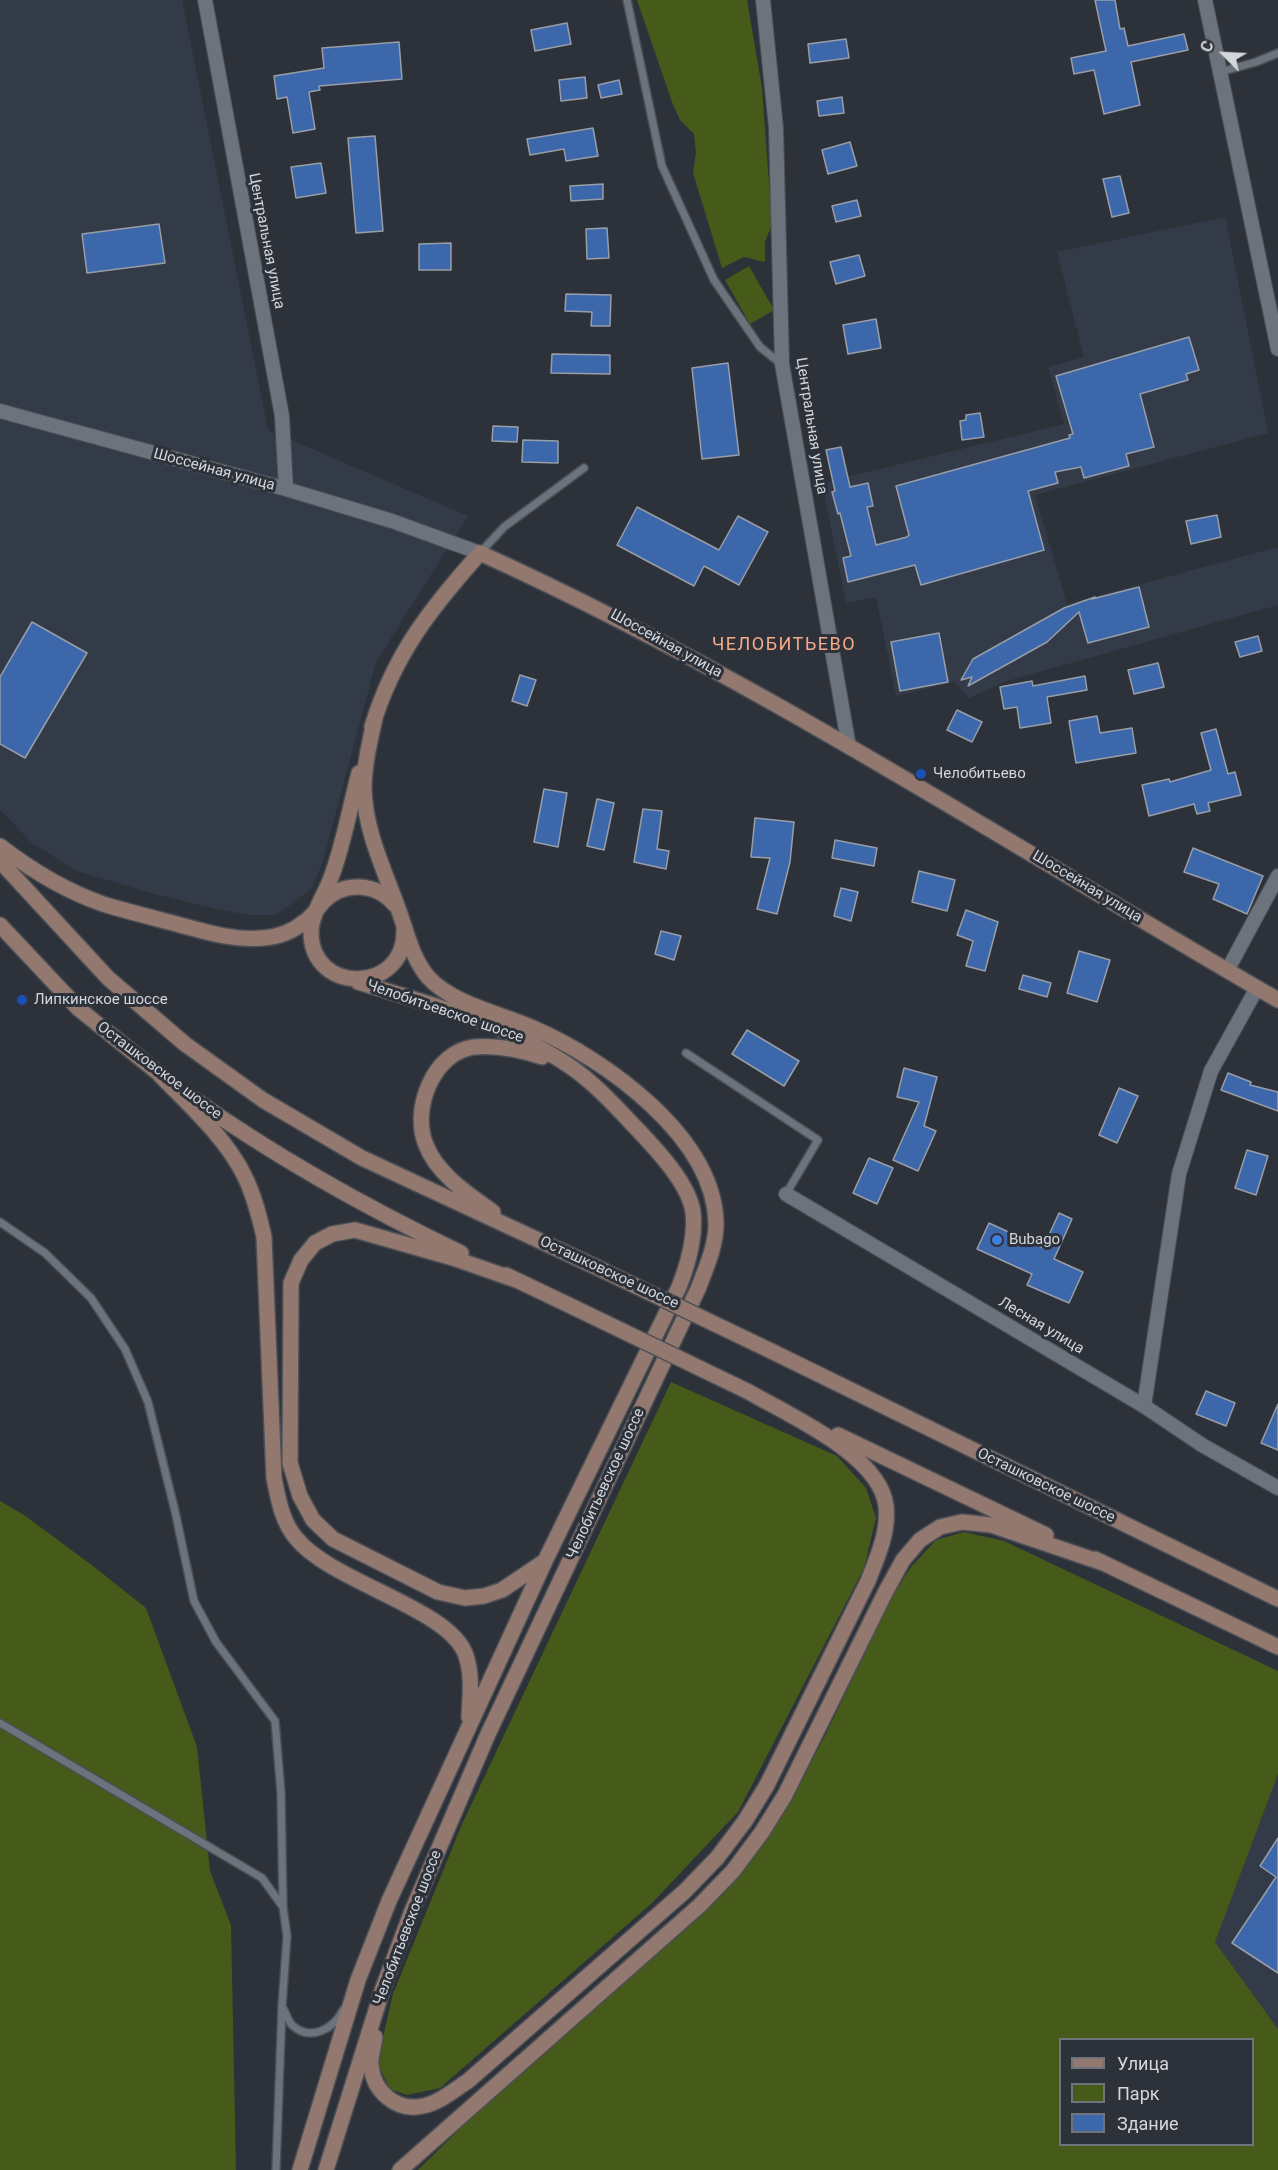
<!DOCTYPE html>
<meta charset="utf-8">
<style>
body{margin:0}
#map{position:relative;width:1278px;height:2170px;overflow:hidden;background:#2d323a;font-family:Roboto,sans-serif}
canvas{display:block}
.legend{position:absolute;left:1059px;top:2038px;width:195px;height:108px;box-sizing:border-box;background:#2d323a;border:2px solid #6f747a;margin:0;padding:8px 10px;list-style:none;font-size:18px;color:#d3d6db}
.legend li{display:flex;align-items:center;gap:12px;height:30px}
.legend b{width:30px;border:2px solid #6f747a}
.north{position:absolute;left:1194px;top:24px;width:60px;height:60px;-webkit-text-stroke:4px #2d323a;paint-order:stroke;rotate:294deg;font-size:16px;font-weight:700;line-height:24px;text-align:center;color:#d3d6db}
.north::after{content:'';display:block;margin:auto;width:21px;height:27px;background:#d3d6db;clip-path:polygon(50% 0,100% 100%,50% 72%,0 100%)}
</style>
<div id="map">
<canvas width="1278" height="2170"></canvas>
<ul class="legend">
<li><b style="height:8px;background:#92786e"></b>Улица</li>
<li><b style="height:16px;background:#465a19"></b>Парк</li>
<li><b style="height:16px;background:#3c67ab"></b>Здание</li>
</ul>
<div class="north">С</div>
</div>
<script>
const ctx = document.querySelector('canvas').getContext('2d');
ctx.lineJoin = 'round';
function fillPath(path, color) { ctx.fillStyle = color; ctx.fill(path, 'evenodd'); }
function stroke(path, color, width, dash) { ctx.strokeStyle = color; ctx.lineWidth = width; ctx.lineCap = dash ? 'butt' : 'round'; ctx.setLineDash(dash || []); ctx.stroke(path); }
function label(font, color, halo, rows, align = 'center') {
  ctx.font = font + ' Roboto,sans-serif'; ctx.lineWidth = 6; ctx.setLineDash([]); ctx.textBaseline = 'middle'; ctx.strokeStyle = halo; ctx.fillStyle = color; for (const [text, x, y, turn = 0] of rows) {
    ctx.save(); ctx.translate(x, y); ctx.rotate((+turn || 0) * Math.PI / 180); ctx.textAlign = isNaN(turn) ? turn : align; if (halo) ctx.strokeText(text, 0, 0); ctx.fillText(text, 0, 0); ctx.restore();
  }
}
fillPath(new Path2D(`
 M0,0H182L268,430L468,516L376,662L322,864L312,888L293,903L275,915H250L220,910L154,894L77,871L33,844L0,810Z
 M1225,217L1268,433L1035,495L1067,604L1278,547V605L1007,681L969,698L954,682L896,696L876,597L846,603L822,483L1064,424L1048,367L1084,357L1057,252Z
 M1278,1774V2029L1215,1942Z`), '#333b48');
fillPath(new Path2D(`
 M637,0H747L762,88L772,224L765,242V262L744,257L722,268L693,173L696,153L694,134L680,120L672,102Z
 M749,266L774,310L750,324L725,280Z
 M671,1382L837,1456L866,1488L876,1518L864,1568L738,1812L652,1903L440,2088L407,2095L390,2089L377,2063L393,1994L462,1824Z
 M0,1501L24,1515L93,1566L146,1608L197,1747L210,1871L231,1925L236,2170H0Z
 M964,1532L1004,1541L1278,1671V1774L1215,1942L1278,2029V2170H418L493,2096L652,1958L731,1884L788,1806L825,1736L892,1596L911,1567L936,1540ZM1060,2040H1252V2144H1060Z`), '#465a19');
const building = new Path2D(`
 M1095,0H1115L1120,29L1124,28L1128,46L1184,34L1188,50L1131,62L1140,105L1104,114L1094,70L1074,74L1071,58L1106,51Z
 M567,23L571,44L535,51L531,30Z
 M846,39L849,58L810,63L808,44Z
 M399,42L402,79L319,86L320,90L309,92L315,129L293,133L287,97L277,99L274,76L324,68L322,48Z
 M585,77L587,98L561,101L559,80Z
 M619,80L622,94L601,98L598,85Z
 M842,97L844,113L819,116L817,101Z
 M593,128L598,156L566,161L564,149L530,155L527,139Z
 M375,136L383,231L356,233L348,138Z
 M850,142L857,166L828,174L822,150Z
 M321,163L326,193L296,198L291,167Z
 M1120,176L1129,213L1112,217L1103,179Z
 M603,184V199L571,201L570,186Z
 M857,200L861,216L836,222L832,206Z
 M159,224L165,263L87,273L82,234Z
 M607,228L609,258L587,259L586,229Z
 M451,243V270H419V244Z
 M859,255L865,276L836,284L830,262Z
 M566,294L611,295L610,326H591L592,312L565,311Z
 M876,319L881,348L848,354L843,325Z
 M1189,337L1199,370L1186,374L1188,380L1140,394L1154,447L1126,454L1129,466L1084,478L1081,467L1055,472L1058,483L1028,491L1044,550L921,585L915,565L848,582L843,558L851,556L840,513L838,514L832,492L835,491L826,450L841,447L850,487L868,483L873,506L867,507L876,545L907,537L909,535L896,486L1070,438L1069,435L1073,434L1056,376Z
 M552,354L610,355V374L551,373Z
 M728,363L739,455L702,459L692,368Z
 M980,413L984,437L962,440L960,421L966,420V415Z
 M493,426L518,427L517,442L492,441Z
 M523,440L558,441V463L522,462Z
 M637,507L719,550L738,516L768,532L739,585L704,566L694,586L617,545Z
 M1217,515L1221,537L1191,544L1186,521Z
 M1139,587L1149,627L1088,643L1079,612L1047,642L968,686L972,677L961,680L973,659L1064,608L1095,597L1092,599Z
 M32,622L87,653L25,758L0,744V677Z
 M939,633L948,682L900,691L891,642Z
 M1258,636L1262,651L1240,657L1235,642Z
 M1158,663L1164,687L1134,694L1128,670Z
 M520,675L536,680L527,706L512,701Z
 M1085,676L1087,690L1047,697L1051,723L1020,728L1017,707L1004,709L1000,687L1032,681L1033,686Z
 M957,710L982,722L972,742L947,730Z
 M1097,716L1100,733L1132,728L1136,753L1076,763L1069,721Z
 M1216,729L1228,774L1235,772L1241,795L1208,803L1210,811L1197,814L1194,804L1149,816L1142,785L1169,779L1170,782L1211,770L1201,733Z
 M544,789L567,793L558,847L534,842Z
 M597,799L614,803L604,850L587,846Z
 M643,809L662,811L657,849L669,851L666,869L634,862Z
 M755,818L794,822L790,862L777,914L757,909L770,858L751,857Z
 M835,840L877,848L874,866L832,858Z
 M1193,848L1263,876L1247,914L1213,899L1219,884L1184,872Z
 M919,871L955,880L947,911L912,902Z
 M841,888L858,892L851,921L834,916Z
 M966,910L998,922L985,971L966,966L973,941L957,935Z
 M661,931L681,936L674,960L655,954Z
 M1079,951L1110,960L1097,1002L1067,993Z
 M1023,975L1051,983L1047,997L1019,989Z
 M747,1030L799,1061L784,1086L732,1054Z
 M904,1068L937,1077L924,1126L936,1131L918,1171L893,1160L919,1102L897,1097Z
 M1228,1073L1251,1082L1250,1085L1278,1092V1111L1221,1090Z
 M1119,1088L1138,1096L1117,1143L1099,1135Z
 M1247,1150L1268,1156L1256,1195L1235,1188Z
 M869,1158L893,1168L877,1204L853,1193Z
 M1059,1213L1072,1219L1054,1259L1083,1272L1069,1303L1027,1285L1032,1274L977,1249L989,1223L1043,1248Z
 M1206,1391L1235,1403L1226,1426L1196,1414Z
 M1278,1404V1450L1261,1443Z
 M1278,1838V1973L1232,1943L1276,1877L1260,1866Z`);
fillPath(building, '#3c67ab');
stroke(building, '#989ea8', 1.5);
const lane = new Path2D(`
 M627,0L662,166L714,280L760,347L780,363
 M1220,72L1256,62L1278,53
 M480,553L504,527L584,468
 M686,1053L818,1140L786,1194
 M0,1222L45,1253L91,1298L125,1349L148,1402L175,1511L194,1601L216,1642L275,1721L281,1793L283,1907
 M0,1723L262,1878L283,1907L287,1936L282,2006L276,2170
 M283,2008C286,2013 288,2021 292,2025C310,2042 334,2029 343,2010`);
const street = new Path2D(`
 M205,0L282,416L286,489
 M763,0L776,128L782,364L849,747
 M1205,0L1278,349
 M0,411L286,489L392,521L480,553
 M1227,971L1278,876
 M786,1194L1144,1406L1202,1445L1278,1488
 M1144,1406L1179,1174L1211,1071L1257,988`);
const secondary = new Path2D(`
 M372,727C394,654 431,608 480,553C758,679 1014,848 1278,1000
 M359,773C350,807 344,842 332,875C326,893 312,912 311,931C310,996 407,994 404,929
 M0,846C31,870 66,891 103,904C126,911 150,917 173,923C203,931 232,941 263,938C278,937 292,932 304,922C312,917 317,909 323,902C343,881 376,882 395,905
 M0,861L108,978L185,1044L263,1100L362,1158L596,1267
 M0,925L79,1009L167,1080
 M160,1075C189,1105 225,1137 244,1175C254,1195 259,1215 264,1237L274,1478C278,1498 282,1522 296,1538C331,1582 446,1607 465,1653C473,1674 470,1696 469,1717
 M191,1097C276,1157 367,1208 461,1253
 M493,1212C468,1194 437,1174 426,1145C411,1110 433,1052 474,1047C497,1045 521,1050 542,1057
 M506,1275L575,1308
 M516,1280L453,1258L355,1230L332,1234L315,1243L301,1260L291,1283L290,1463L300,1496L313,1520L333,1539L438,1592L465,1598L484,1596L502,1590L545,1561
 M769,1350L1278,1599
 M838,1435L1046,1535
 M1095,1559L1278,1647
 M375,2037C374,2046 370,2057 371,2065C373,2091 396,2112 423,2106C439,2103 454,2090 468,2081L684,1892L717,1858L745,1821L767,1785L868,1581C877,1558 889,1532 886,1506C880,1455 790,1416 749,1392
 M300,2170L358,1980L389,1901L545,1561L679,1287C688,1264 696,1238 693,1212C689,1184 657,1150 638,1130C616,1107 595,1083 568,1065C506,1023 428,1004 358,982
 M326,2170L383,1988L412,1911L488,1734L698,1289C706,1268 716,1246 716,1224C715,1137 605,1059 533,1028C500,1013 452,1004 428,977C412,958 407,933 399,911C385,871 365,832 364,789C364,765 370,741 375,718
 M400,2170L699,1906L733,1871L762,1832L785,1795L886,1591L903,1560L920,1540L940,1527L962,1522L991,1525L1103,1563`);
stroke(lane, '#4b4f55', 10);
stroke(street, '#4b4f55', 16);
stroke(secondary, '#4b4f55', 18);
stroke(lane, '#6d737c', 7);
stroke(street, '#6d737c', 14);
stroke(secondary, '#92786e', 15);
const secondaryBridge = new Path2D(`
 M596,1267L769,1350
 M575,1308L749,1392`);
stroke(secondaryBridge, '#4b4f55', 18, []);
stroke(secondaryBridge, '#92786e', 15);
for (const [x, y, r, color] of [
 [921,774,6,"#1a4fb4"],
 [22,1000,6,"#1a4fb4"],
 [997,1240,6,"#3f7fe0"]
]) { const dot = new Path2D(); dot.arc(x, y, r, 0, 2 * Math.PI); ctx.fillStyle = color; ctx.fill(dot); stroke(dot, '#2d323a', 2); }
label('15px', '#d3d6db', '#2d323a', [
 ["Центральная улица",266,241,79],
 ["Центральная улица",811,426,81],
 ["Шоссейная улица",214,470,15],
 ["Шоссейная улица",666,644,29],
 ["Шоссейная улица",1087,887,31],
 ["Челобитьевское шоссе",445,1012,19],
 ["Осташковское шоссе",159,1071,37],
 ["Осташковское шоссе",609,1273,25],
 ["Лесная улица",1041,1326,31],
 ["Челобитьевское шоссе",606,1484,-65],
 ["Осташковское шоссе",1046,1486,26],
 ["Челобитьевское шоссе",408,1928,-69]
]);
label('15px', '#d3d6db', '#2d323a', [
 ["Челобитьево",933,774],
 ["Липкинское шоссе",34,1000],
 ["Bubago",1009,1240]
], 'left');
ctx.letterSpacing = '1.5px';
label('18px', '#f5aa89', '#2d323a', [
 ["ЧЕЛОБИТЬЕВО",784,645]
]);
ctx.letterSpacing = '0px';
</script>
